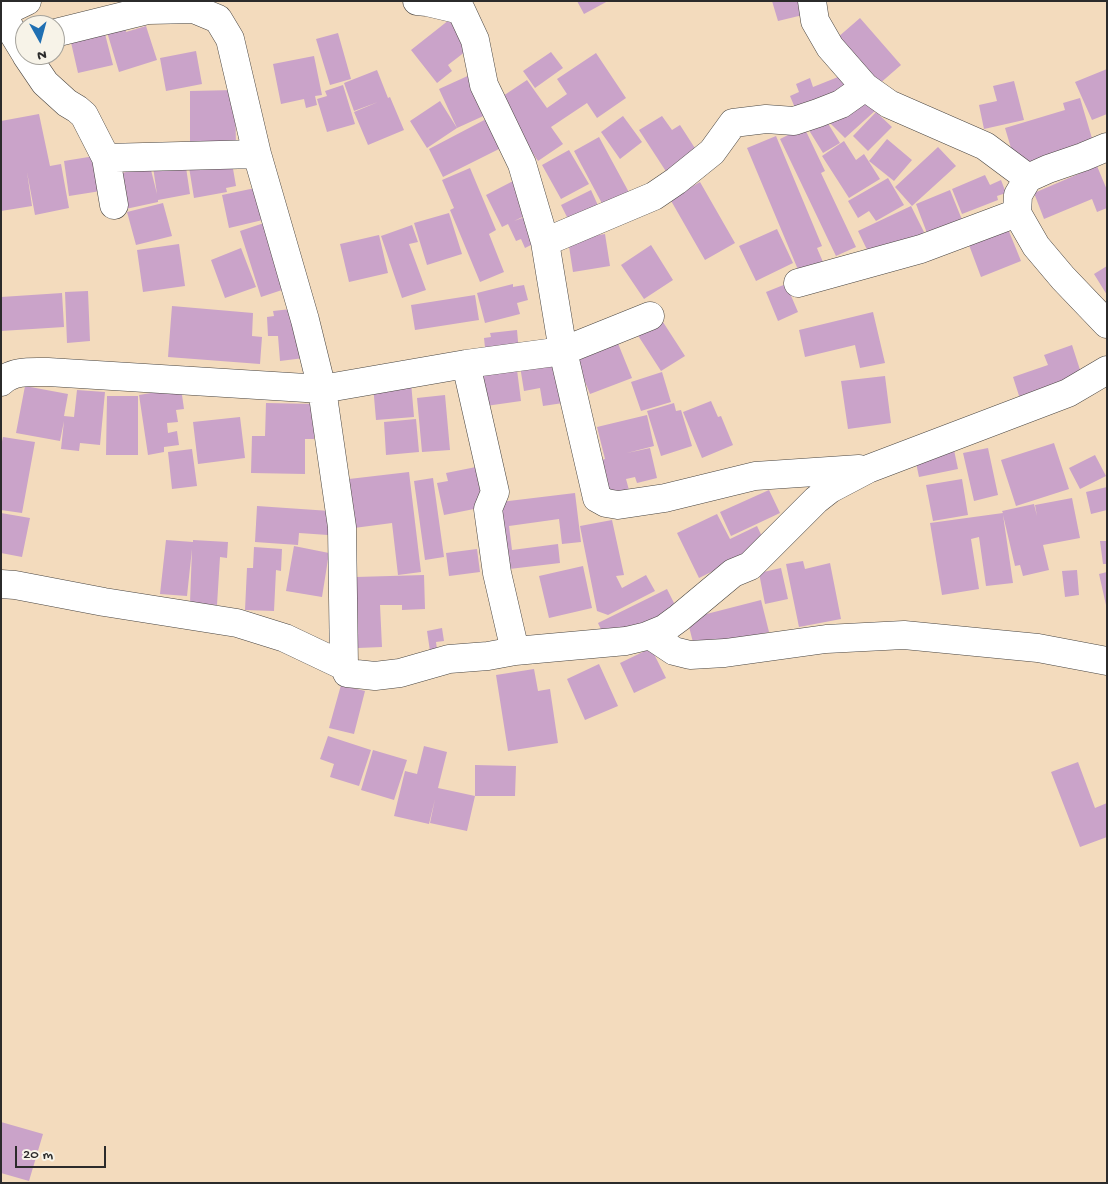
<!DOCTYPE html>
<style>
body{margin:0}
#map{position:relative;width:1108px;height:1184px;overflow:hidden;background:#f3dbbd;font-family:"Gochi Hand",sans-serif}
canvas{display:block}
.frame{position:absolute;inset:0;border:2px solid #2b2b2b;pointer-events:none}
.north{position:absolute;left:15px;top:15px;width:50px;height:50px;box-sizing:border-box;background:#f7f3e8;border:1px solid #a5a39c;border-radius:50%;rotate:173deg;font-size:14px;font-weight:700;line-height:20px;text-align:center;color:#2b2b2b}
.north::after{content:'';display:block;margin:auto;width:18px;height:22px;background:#1f6fb2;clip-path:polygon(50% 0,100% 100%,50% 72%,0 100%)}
.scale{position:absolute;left:15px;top:1146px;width:91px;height:22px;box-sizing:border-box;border:2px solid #2b2b2b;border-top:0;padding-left:6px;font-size:15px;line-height:18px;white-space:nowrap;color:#2b2b2b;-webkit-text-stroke:4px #f7f3e8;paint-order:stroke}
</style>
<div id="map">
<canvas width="1108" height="1184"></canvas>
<div class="frame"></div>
<div class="north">N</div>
<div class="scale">20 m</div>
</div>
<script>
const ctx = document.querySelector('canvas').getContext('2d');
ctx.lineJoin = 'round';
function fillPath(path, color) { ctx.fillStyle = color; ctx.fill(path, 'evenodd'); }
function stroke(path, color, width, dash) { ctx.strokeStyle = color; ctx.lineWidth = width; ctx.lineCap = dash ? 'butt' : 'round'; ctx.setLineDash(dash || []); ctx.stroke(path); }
fillPath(new Path2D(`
 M577,1H608L584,14Z
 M772,1H804L807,14L778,21Z
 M860,18L901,65L878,85L837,38Z
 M449,20L470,48L448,65L452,71L437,83L411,50Z
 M146,26L157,60L119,72L107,32L125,27L126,32Z
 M104,30L113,65L78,73L70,38Z
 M338,33L351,79L330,85L316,39Z
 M196,51L202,84L166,91L160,58Z
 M551,52L563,68L535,88L523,71Z
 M596,53L626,98L597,118L587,103L551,127L563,144L538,161L497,100L527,80L547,108L567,94L557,79Z
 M314,56L322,95L315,96L317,105L306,108L304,99L281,104L273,64Z
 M1107,69V114L1092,120L1075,82Z
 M377,70L388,98L390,97L404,130L368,145L354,112L378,102L354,111L344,83Z
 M472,74L490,113L457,128L439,89Z
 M843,75L851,95L798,115L790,96L799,92L796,84L810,78L813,87Z
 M1014,81L1024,120L984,129L979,105L997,101L993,86Z
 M343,85L355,124L327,132L317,99L327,96L325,91Z
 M235,90L236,150L190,151V91Z
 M861,94L876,110L845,138L830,123Z
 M1080,98L1094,145L1017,168L1005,128L1065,110L1063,103Z
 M440,101L457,128L427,148L410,121Z
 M876,112L892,127L868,151L853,136Z
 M39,114L50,166L61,164L69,208L35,215L27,172L32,206L1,211V121Z
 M623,116L642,142L620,159L601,132Z
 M662,116L672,130L680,125L700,156L669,176L639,130Z
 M490,117L505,146L443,177L429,149Z
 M824,117L840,143L823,153L807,127Z
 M804,127L825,171L821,173L856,247L836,256L780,139Z
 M776,136L822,246L817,248L823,262L799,272L747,148Z
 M599,137L632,198L606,211L574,151Z
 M887,139L912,160L894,181L869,161Z
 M844,141L856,160L864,154L880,179L849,198L822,156Z
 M938,147L956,166L912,206L895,187Z
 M569,150L589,184L561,199L542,165Z
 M101,155L107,190L69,196L64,161Z
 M185,161L190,194L158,200V202L121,210L114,175L150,166L157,194L153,167Z
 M188,161L232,163L236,186L226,188L227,192L194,198Z
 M1097,166L1107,190V208L1097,212L1092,199L1044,219L1034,193Z
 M470,168L496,230L489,234L504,272L480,282L450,210L454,208L442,180Z
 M985,175L990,185L1001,180L1006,193L997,196L998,200L962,214L952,189Z
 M888,178L904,205L876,221L869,211L858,218L848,201Z
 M517,179L533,212L514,221L525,217L537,242L525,248L521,239L516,241L508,224L502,227L486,195Z
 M700,182L735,243L705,260L670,199Z
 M260,187L267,219L229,228L222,195Z
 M591,190L601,212L572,227L561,205Z
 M950,190L965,227L930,241L916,204Z
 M163,203L172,236L136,245L127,212Z
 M911,206L924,232L920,236L872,260L858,231Z
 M449,213L462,254L427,265L414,223Z
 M267,222L291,287L261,297L240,231Z
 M1006,224L1021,261L981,277L969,245Z
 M412,225L418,242L409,244L426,290L402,298L381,236Z
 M777,229L793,263L756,281L739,246Z
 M605,234L610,266L573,272L568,240Z
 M379,235L388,273L349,282L340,244Z
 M179,244L185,286L143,292L137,250Z
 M651,245L673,280L644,299L621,265Z
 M241,248L256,287L225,298L211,260Z
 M1107,266V295L1094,274Z
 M513,284V287L524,285L528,300L517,303L520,314L485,323L477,293Z
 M786,284L798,312L778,321L766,292Z
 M88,291L90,341L67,343L65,292Z
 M62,293L64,327L1,331V297Z
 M475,295L479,320L415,330L411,305Z
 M172,306L253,313L252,336L262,337L260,364L168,357Z
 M300,308L304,358L280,361L278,336H268L267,317L274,316L273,311Z
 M873,312L885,363L860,368L855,345L805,357L799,330Z
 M661,319L685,356L661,371L637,334Z
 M517,330L519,353L486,357L484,338L491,337L490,333Z
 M617,341L632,378L590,394L575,358Z
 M1072,345L1082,376L1022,405L1013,377L1048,365L1044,355Z
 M556,355L563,403L543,406L540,388L524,391L519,360Z
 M516,362L521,401L486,406L482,367Z
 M662,372L671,402L641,411L631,382Z
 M885,376L891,423L848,429L841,381Z
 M411,382L414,417L376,420L373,385Z
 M25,386L68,394L64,416L74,417L77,390L105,392L100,445L80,443L79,451L61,449L64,421L60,441L16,433Z
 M181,388L184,409L176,410L178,422L167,423L168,433L177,431L179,445L164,447V452L148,455L139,395Z
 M445,395L450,450L422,452L417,398Z
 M107,396H138V455H106Z
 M711,401L718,417L721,416L733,445L702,458L683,412Z
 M266,403L315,404L314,439H305V474L251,473L252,436H265Z
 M674,403L676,411L681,410L692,446L661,456L647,411Z
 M647,415L654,446L627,453L650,448L657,478L637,483L635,477L626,479L629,490L609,494L600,460L605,459L597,427Z
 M240,417L245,458L198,464L193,422Z
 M416,419L419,452L386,455L384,422Z
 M3,437L35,442L22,513L1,510V446Z
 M1054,443L1069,489L1016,506L1001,460Z
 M988,448L998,495L974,501L963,453Z
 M192,449L197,486L172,489L168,452Z
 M954,450L958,469L919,477L915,458Z
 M1095,455L1106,476L1080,489L1069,468Z
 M481,466L489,506L444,515L437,483L448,481L446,473Z
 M409,472L421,572L398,575L392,523L354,528L349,479Z
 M433,478L444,557L425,560L414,481Z
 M962,479L968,515L933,521L926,485Z
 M1107,487V510L1091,514L1086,492Z
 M769,490L780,513L731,536L720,512Z
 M575,493L581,542L562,544L559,519L509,526L512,550L558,544L560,563L501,570L492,503Z
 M1072,498L1080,538L1043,545L1049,570L1023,576L1020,565L1015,566L1003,515L1013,583L986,586L979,537L971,539L979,589L942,595L930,523L1003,513L1002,511L1034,504L1037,516L1035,505Z
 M257,506L330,511L328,535L299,533L298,545L255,542Z
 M1,513L30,518L22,557L1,553Z
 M717,514L730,539L757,526L766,545L699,578L677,533Z
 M612,520L624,575L616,576L622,588L646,575L655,591L608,615L597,611L580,526Z
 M166,540L193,542V540L228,542L227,558L220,557L217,605L190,603L192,549L187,596L160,594Z
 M1100,541H1107V564H1103Z
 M294,546L329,553L322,597L286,591Z
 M254,547L282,549L281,571L276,570L274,611L245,610L247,568H253Z
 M477,549L480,572L449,576L446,553Z
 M803,561L805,569L830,563L841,619L799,627L786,564Z
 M583,566L592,608L549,618L539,576Z
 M781,568L788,599L765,604L759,573Z
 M1077,570L1079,595L1065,597L1062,571Z
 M1107,572V605H1106L1099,574Z
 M424,575L425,609L402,610V605H380L382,647L358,648L356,577Z
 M667,589L679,613L606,640L598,623Z
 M761,600L769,632L695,650L687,619Z
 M442,628L444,641L436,642L437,650L430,651L427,631Z
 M651,648L666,678L634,693L620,663Z
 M599,664L618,706L585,720L567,679Z
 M534,669L538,691L550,689L558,743L508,751L496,675Z
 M341,685L365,691L354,734L329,728Z
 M328,736L371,750L359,786L330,777L334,764L320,759Z
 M424,746L447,752L438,788L475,796L467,831L430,823L435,799L429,824L394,816L405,771L417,774Z
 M373,750L407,760L394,800L361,790Z
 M1078,762L1095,808L1107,803V837L1080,847L1051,772Z
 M475,765L516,766L515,796H475Z
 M1,1122L43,1134L29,1181L1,1173Z`), '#caa3c9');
const minor = new Path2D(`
 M417,1L427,2L461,10L475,40L484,85L522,164L545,242L563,351L597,498L606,503L618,505L665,498L755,476L859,469
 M812,1L815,21L830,47L865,87
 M55,33L148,10L194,9L218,19L230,39L257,154L305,320L322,389L342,527L344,666
 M25,53L11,30L2,13L27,1
 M26,55L45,83L67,103L77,109L84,115L106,158L114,205
 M1107,147L1083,157L1048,169L1028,178L1018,195L1017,213L1036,246L1063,278L1107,324
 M106,158L257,154
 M545,242L654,196L676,181L712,152L733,123L766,119L794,121L818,113L841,104L865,87L889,104L985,146L1028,178
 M798,283L921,249L1017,213
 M466,364L495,492L488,509L497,573L515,651
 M1,382C13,370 32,372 48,372L322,389L466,364L563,351L650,316
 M1,584L15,585L104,602L237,623L285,638L344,666L347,673L375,676L400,673L449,659L488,656L515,651L626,641L647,636L664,629L679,618L733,573L750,566L816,500L830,489L868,469L1068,393L1107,370
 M650,635L674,651L690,655L725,653L826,639L904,635L1038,648L1107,661`);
stroke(minor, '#494541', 29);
stroke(minor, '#fff', 28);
</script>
